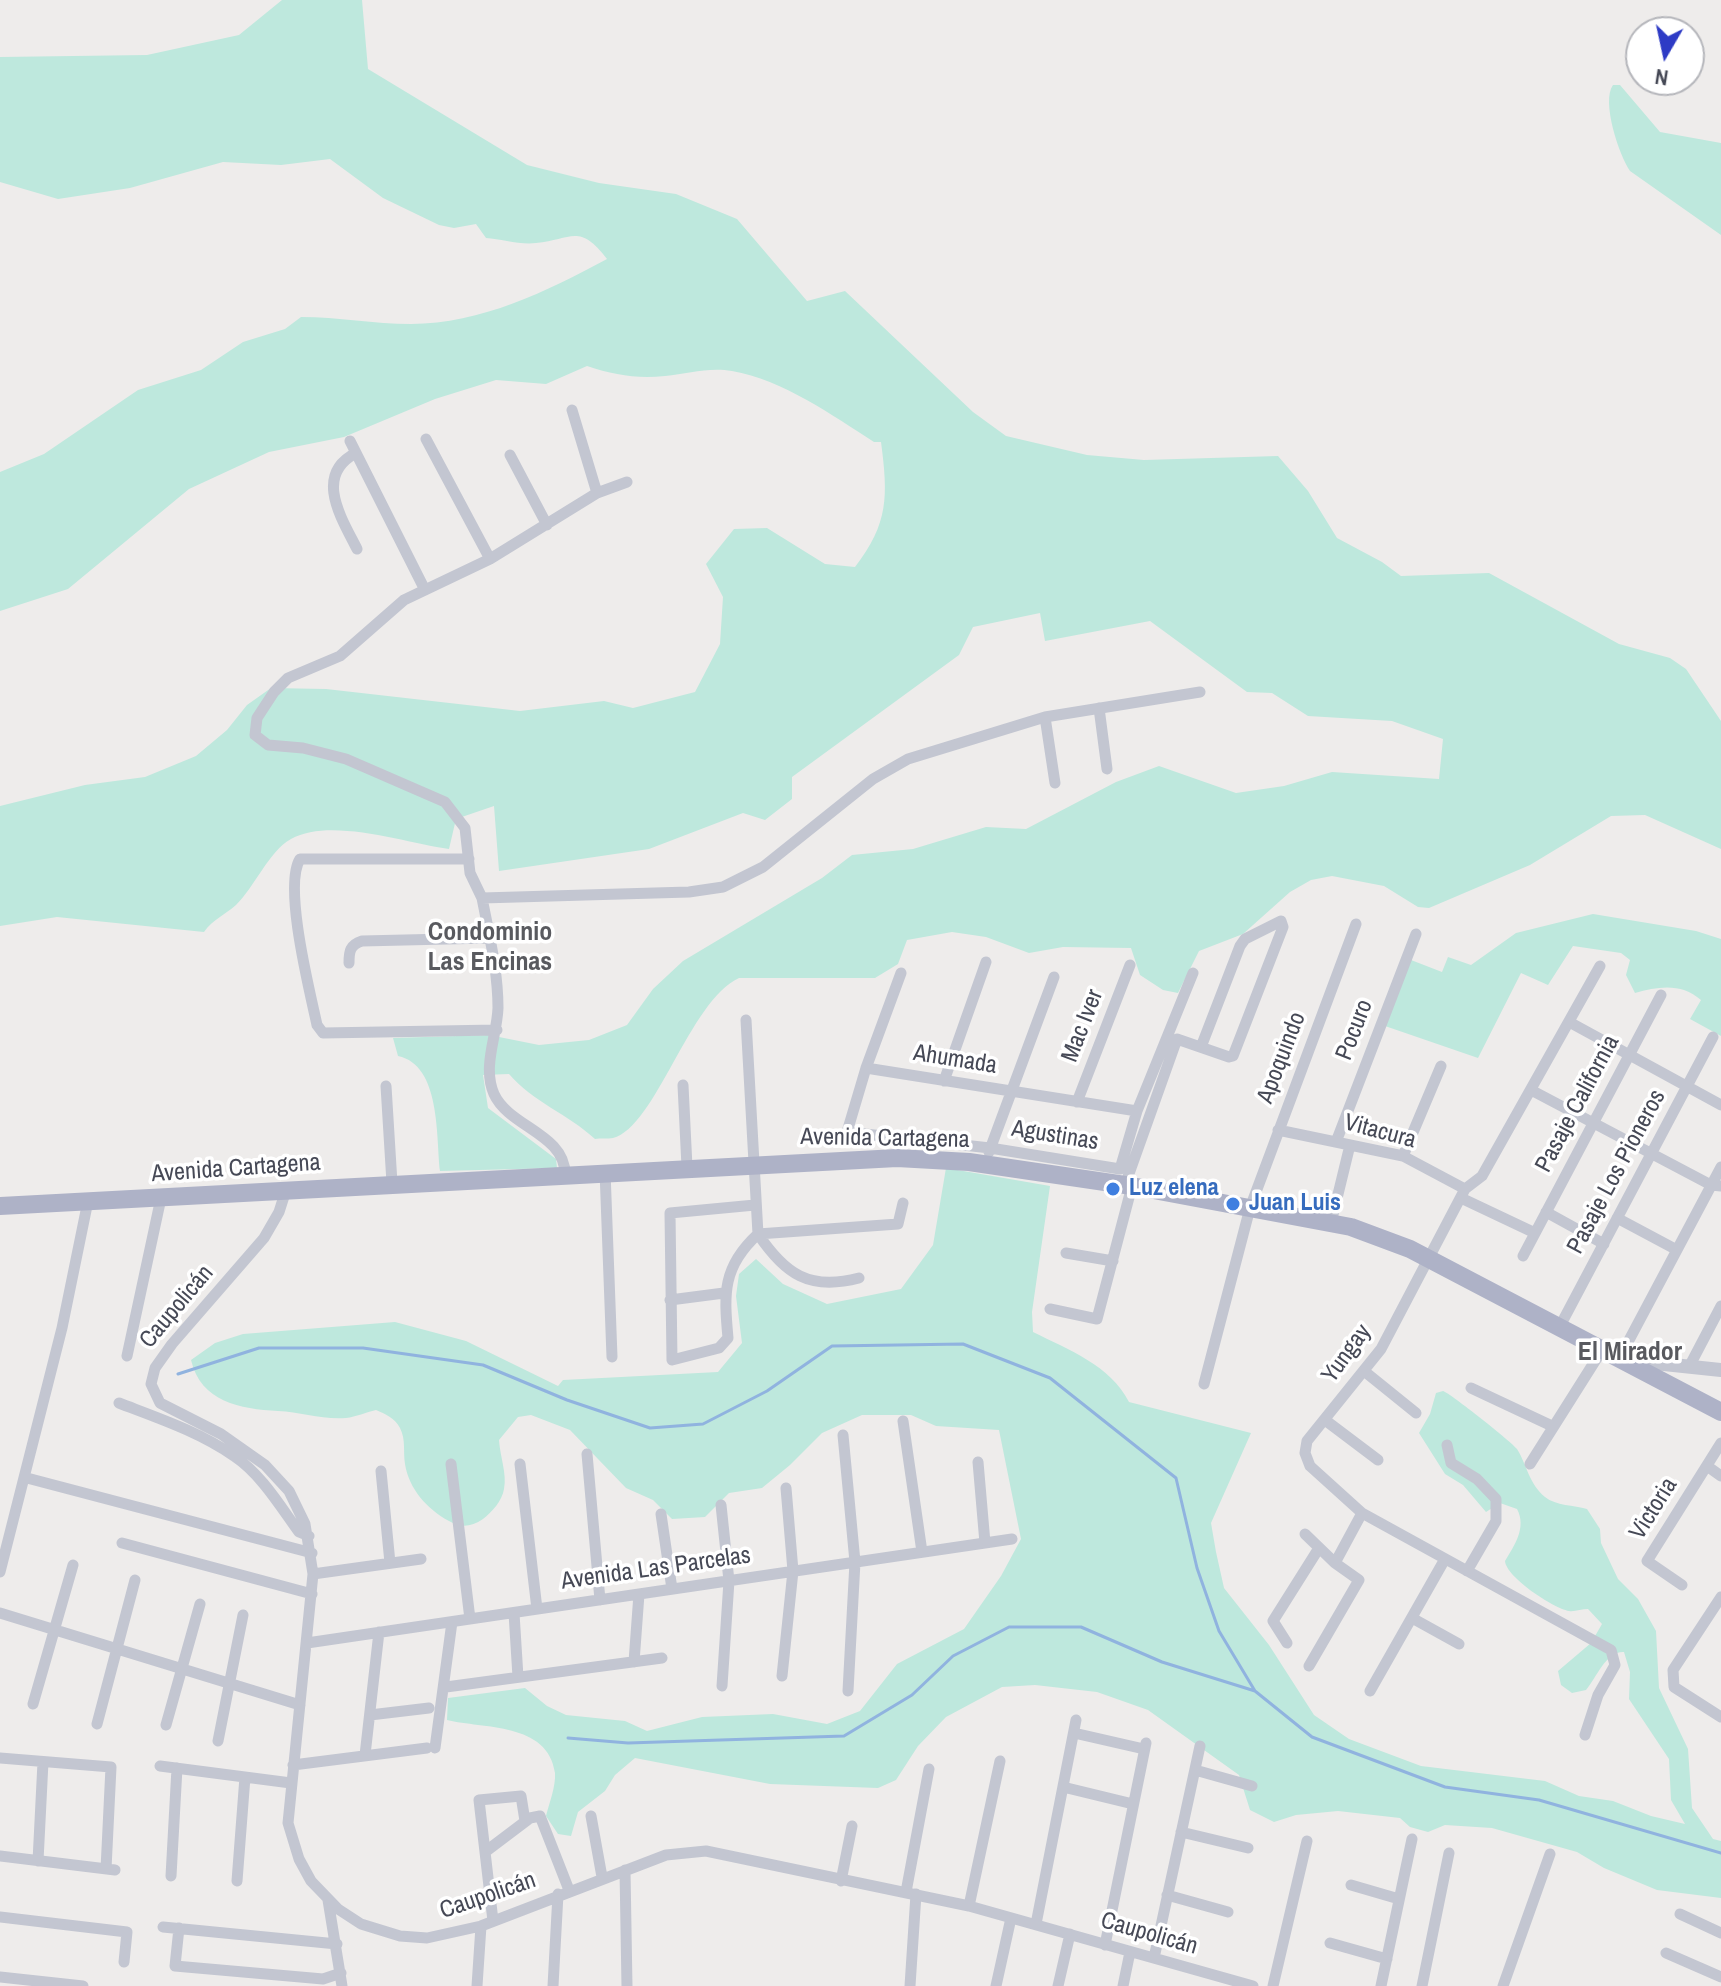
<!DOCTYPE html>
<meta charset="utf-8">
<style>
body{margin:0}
#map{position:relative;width:1721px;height:1986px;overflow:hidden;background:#eeeceb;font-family:"Archivo Narrow",sans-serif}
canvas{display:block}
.north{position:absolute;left:1625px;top:16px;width:80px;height:80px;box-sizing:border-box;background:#fff;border:2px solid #b5b6bb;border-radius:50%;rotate:189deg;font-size:22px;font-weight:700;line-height:32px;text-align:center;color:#464956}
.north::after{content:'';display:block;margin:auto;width:28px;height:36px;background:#2e3bc5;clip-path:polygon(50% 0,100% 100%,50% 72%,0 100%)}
</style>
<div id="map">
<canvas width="1721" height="1986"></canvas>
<div class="north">N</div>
</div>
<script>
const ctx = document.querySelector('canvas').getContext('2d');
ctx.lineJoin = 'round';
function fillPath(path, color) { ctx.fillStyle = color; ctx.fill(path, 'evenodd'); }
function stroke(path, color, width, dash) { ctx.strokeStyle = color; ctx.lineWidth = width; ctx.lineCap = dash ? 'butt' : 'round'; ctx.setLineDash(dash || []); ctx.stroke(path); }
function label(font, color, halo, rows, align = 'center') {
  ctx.font = font + ' "Archivo Narrow",sans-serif'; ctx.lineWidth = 7; ctx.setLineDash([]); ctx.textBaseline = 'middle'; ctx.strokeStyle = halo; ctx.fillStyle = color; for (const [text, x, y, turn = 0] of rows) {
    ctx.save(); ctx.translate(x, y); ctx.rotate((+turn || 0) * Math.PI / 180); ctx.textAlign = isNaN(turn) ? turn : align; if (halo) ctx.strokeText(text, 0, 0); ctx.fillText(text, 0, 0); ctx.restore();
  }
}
fillPath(new Path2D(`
 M282,0H362L368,69L527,165L599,183L676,194L737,219L807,301L845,291L973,412L1006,436L1087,455L1144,460L1278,456L1308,491L1337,538L1382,562L1401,576L1489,573L1619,644L1670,658L1686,669L1721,721V849L1645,815L1611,816L1530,865L1429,908L1418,907L1384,886L1332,876L1311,880L1290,892L1243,934L1199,951L1178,993L1163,990L1140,975L1131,948L1063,947L1029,953L986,937L952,932L907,940L898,964L875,978H739C689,1001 656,1127 613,1138C608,1139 600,1138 595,1139C568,1114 533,1102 509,1074L483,1075L488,1108L556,1159L557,1168L440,1171C436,1137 441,1065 398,1056L393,1038L489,1035L539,1045L589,1040L627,1025L653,989L683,961L822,878L852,855L913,849L986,827L1026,829L1116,782L1159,766L1236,793L1284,786L1332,772L1439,779L1443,739L1392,721L1308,716L1272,693L1247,692L1150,621L1045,641L1040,613L973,627L959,655L792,777V799L765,820L743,813L649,849L499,871L494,806L456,819L449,849C405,843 331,817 291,839C269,851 254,888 236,905C225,915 213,919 204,932L57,917L0,926V806L85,785L145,777L196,756L227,730L247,705L271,688L326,689L520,711L604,701L633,708L695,692L720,644L723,597L706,564L734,529L767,528L825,564L855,567C889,523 888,496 881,442H874C832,415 783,380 732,371C708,367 688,374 665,376C637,379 614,375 587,366L546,384L496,380L435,399L344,437L269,452L189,489L68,589L0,611V472L44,454L138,390L201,370L243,342L285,329L301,317C338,317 374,324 411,324C481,324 547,291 607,259C579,222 571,240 536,243C520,245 501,239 486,238L476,224L454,228L439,225L383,198L330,159L281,165L223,162L130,188L58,199L0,182V57L147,55L239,35Z
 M1613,85H1620L1660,132L1721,143V235L1630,171C1619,155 1601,101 1613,85Z
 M1593,914L1696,931L1721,939V1036L1690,1019L1701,1000C1682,983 1659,986 1635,993L1626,975L1630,960L1621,953L1573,946L1548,985L1521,973L1478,1058L1385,1026L1411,960L1442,972L1448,957L1471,965L1516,933Z
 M946,1168L1050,1186L1032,1312L1033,1332C1069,1350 1110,1365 1129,1402L1251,1433L1211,1523L1216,1552L1224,1588L1269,1645L1314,1715L1349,1739L1421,1766L1545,1781L1579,1796L1613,1801L1651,1816L1685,1824L1671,1800L1669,1759L1629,1699L1630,1672L1624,1652C1606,1651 1597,1677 1586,1690L1572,1693L1561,1685L1558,1671L1591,1643L1602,1624L1588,1609C1582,1609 1574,1612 1569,1611C1553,1608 1506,1577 1505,1561C1514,1546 1527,1528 1517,1509L1500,1503L1486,1512L1463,1485L1445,1474L1419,1433L1430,1414L1436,1393L1443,1391C1450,1393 1513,1443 1517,1449C1527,1465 1529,1484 1545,1497C1556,1506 1574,1505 1587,1509L1600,1529L1601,1543L1618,1579L1638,1599L1656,1631L1659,1688L1688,1749L1692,1808L1713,1839L1721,1841V1898L1657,1890L1604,1868L1577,1852L1492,1828L1445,1825L1428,1832L1410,1827L1400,1818L1338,1811L1296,1815L1274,1822L1250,1810L1239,1775L1148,1710L1097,1692L1035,1685L1002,1687L946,1717L918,1746L896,1780L878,1788L770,1784L635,1758L615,1775L605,1791L578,1812L571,1836L558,1834L546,1816C549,1804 556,1786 555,1773C548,1722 483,1729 447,1720L448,1698L525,1688L547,1706L566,1715L625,1721L647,1731L702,1717L773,1714L827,1724L860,1711L897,1664L964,1629L1001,1576L1021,1539L999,1430L936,1426L911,1415H862L822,1433L790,1465L762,1488L729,1493L705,1517L672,1519L653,1500L626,1488L570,1430L531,1415L518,1417L499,1440C500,1457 507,1473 504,1489C502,1501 492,1512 483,1519C471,1527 461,1528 449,1521C427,1509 409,1489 405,1464C403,1451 406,1440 400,1428C395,1418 385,1414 376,1410C366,1412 356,1417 346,1418C323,1420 301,1412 278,1411C240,1409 201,1402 191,1360L215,1343L243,1334L395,1322L466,1341L558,1386L563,1380L718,1372L742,1343L736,1296L739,1274L756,1259L783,1284L827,1304L901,1289L933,1245Z`), '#bee8dd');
stroke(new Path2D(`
 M178,1374L259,1348H363L483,1365L567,1400L650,1428L703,1424L767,1391L832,1346L963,1344L1050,1378L1176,1478L1197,1568L1219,1631L1255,1691L1312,1737L1445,1787L1539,1800L1721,1853
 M568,1738L628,1743L844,1736L912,1695L953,1656L1009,1627H1081L1162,1662L1255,1691`), '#90b3df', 3);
stroke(new Path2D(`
 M572,410L597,493
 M426,439L490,559
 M350,441L425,590
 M356,453C313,475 342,519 357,549
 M510,455L547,525
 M1099,708L1107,769
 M1045,717L1055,783
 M469,859H300C283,886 310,992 317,1025L323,1033L497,1030
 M482,898L470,873L465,828L445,802L346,759L303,748L268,745L255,735L257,718L274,692L288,678L340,656L404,600L490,559L597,493L627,482
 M349,963C349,951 350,945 362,941L490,938
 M901,973L866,1068L1137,1111
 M746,1020L758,1234C722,1267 724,1294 728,1338L719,1348L672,1360L670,1213L755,1205
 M1571,1023L1721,1105
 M866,1068L847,1132L990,1148L1120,1169L1137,1111L1193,973
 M944,1081L986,962
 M683,1085L687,1167
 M386,1086L392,1183
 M1531,1090L1711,1185L1721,1186
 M1077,1102L1130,965
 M1278,1130L1403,1156L1465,1189
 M1336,1142L1416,934
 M989,1152L1054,977
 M1403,1156L1441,1066
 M605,1171L612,1357
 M565,1174C565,1134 509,1127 494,1094C482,1067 497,1036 498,1008C498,971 489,934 482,898L689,892L723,887L763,867L873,779L908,759L1045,717L1200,692
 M1125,1185L1177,1039L1229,1057L1233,1056L1283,927L1281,921L1245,939L1240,946L1201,1047
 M286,1190L279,1212L264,1238L172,1344L155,1368L151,1384L160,1403L221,1434L265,1465L289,1491L305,1524L313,1574L288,1823L299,1859L311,1881L338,1909L361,1924L400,1936L427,1938L481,1926L666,1855L706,1851L969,1906L1253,1986
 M1461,1198L1535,1233
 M1546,1212L1604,1244
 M1617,1218L1677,1250
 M1331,1223L1350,1145
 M758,1234L898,1224L903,1203
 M758,1234C785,1274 809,1291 859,1278
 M1066,1253L1113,1261
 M1523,1256L1661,995
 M670,1300L724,1293
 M1050,1309L1097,1319L1132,1186
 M1559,1328L1713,1037
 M127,1356L161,1198
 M1619,1359L1721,1167
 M1689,1367L1721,1306
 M1364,1371L1416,1413
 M1204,1384L1250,1208L1356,924
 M1471,1388L1552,1426
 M119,1403C158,1418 200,1432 234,1456C261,1474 280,1506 299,1532L309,1536
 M1325,1420L1378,1460
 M903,1421L922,1552
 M843,1435L855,1562L848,1691
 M1447,1445L1451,1463L1477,1479L1496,1499V1521L1467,1571
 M587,1454L600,1600
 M978,1462L985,1543
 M451,1464L470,1619
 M520,1464L537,1609
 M1530,1464L1602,1350
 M1707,1466L1721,1476
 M381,1471L390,1563
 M27,1478L312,1553
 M721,1505L729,1581L722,1686
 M661,1514L672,1589
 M1305,1534L1335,1563
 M122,1543L312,1594
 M0,1572L62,1328L88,1201
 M313,1574L421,1559
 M1682,1585L1647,1561L1721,1443
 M1721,1597L1673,1670L1674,1687L1721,1717
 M0,1613L300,1705
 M514,1613L518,1677
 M1412,1618L1459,1644
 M307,1643L1012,1539
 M1287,1643L1273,1621L1319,1548
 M634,1662L639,1594
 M1309,1666L1359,1580L1335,1563L1362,1513
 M782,1676L793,1571L786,1488
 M446,1687L662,1658
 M1370,1691L1445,1559
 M33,1704L73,1565
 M370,1715L429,1708
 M97,1724L135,1580
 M166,1725L200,1604
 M1074,1733L1144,1749
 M1585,1735L1598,1695L1615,1665L1611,1650L1362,1513L1310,1466L1305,1453L1307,1441L1381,1349L1465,1189L1482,1176L1600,966
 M218,1741L243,1615
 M435,1748L452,1622
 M365,1755L379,1632
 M0,1758L111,1767L106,1869
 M293,1765L427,1748
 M160,1766L291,1783
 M1195,1770L1252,1786
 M1063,1787L1133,1804
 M591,1816L602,1877
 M1181,1832L1248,1848
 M485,1852L530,1818L540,1816L569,1890
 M0,1856L115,1870
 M38,1861L43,1762
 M625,1870L627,1986
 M171,1876L177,1768
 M237,1881L245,1777
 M841,1881L852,1826
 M1351,1885L1399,1899
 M906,1892L929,1769
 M1167,1895L1228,1912
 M328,1900L342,1986
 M969,1906L1000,1761
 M1680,1914L1721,1933
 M0,1917L127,1932L124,1962
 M493,1921L479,1800L521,1796L525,1821
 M1036,1924L1076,1720
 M163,1927L337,1944
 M179,1928L175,1966L323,1979L341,1973
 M1330,1943L1387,1959
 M1105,1945L1146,1743
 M1666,1953L1721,1977
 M1154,1958L1200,1746
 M0,1977L83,1986
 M477,1986L481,1926
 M553,1986L558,1894
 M910,1986L916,1894
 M996,1986L1011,1918
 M1058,1986L1070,1934
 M1123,1986L1130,1952
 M1273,1986L1307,1841
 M1381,1986L1412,1839
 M1422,1986L1449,1853
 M1503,1986L1550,1854`), '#c3c6d1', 11);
stroke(new Path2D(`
 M1626,1360L1721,1370`), '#c3c6d1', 14);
stroke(new Path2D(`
 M0,1206L897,1158L969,1162L1132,1186L1351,1227L1410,1249L1721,1412`), '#aeb2c7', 18);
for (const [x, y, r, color] of [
 [1113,1189,8,"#3f7fe0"],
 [1233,1204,8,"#3f7fe0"]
]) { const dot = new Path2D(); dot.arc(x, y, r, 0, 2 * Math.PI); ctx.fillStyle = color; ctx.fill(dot); stroke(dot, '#fff', 3); }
label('24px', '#464956', '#fff', [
 ["Mac Iver",1083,1026,-69],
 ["Pocuro",1355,1030,-69],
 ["Apoquindo",1282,1058,-69],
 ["Ahumada",955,1060,9],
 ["Pasaje California",1578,1104,-62],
 ["Vitacura",1380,1132,15],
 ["Agustinas",1055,1136,9],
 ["Avenida Cartagena",885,1139,1],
 ["Avenida Cartagena",236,1169,-4],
 ["Pasaje Los Pioneros",1617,1172,-62],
 ["Caupolicán",177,1307,-50],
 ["Yungay",1347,1354,-54],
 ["Victoria",1654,1509,-58],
 ["Avenida Las Parcelas",656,1569,-8],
 ["Caupolicán",488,1896,-19],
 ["Caupolicán",1149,1934,16]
]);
label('bold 24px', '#366cbe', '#fff', [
 ["Luz elena",1129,1189],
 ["Juan Luis",1249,1204]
], 'left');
label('bold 26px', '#595a5f', '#fff', [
 ["Condominio",490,933],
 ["Las Encinas",490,963],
 ["El Mirador",1630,1353]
]);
</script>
